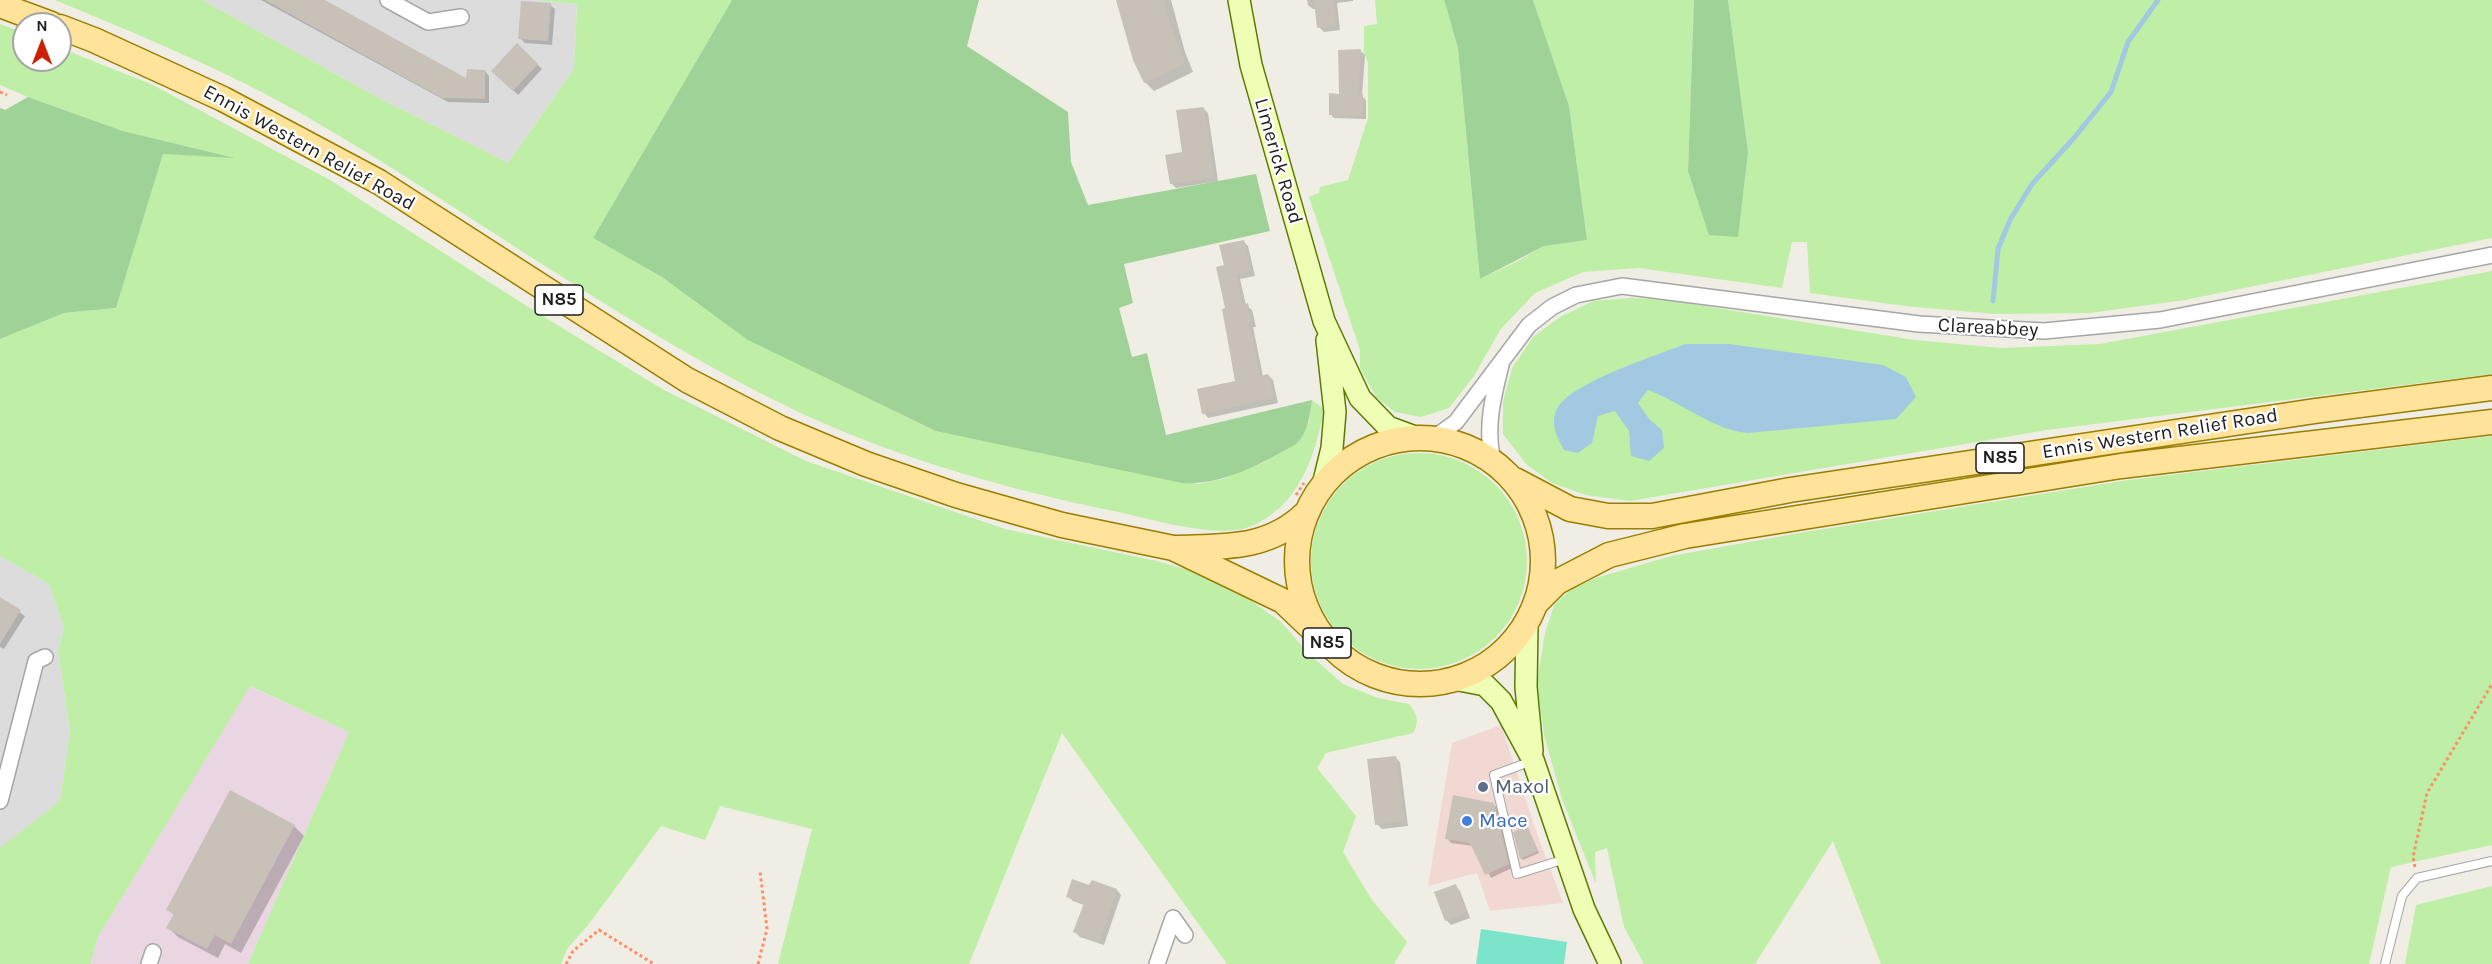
<!DOCTYPE html>
<style>
body{margin:0}
#map{position:relative;width:2492px;height:964px;overflow:hidden;background:#f0eee4;font-family:Karla,sans-serif}
canvas{display:block}
.north{position:absolute;left:12px;top:12px;width:60px;height:60px;box-sizing:border-box;background:#fff;border:2px solid #a5a5a5;border-radius:50%;rotate:0deg;font-size:16px;font-weight:700;line-height:24px;text-align:center;color:#1f1f1f}
.north::after{content:'';display:block;margin:auto;width:21px;height:27px;background:#cd2000;clip-path:polygon(50% 0,100% 100%,50% 72%,0 100%)}
</style>
<div id="map">
<canvas width="2492" height="964"></canvas>
<div class="north">N</div>
</div>
<script>
const ctx = document.querySelector('canvas').getContext('2d');
ctx.lineJoin = 'round';
function fillPath(path, color) { ctx.fillStyle = color; ctx.fill(path, 'evenodd'); }
function stroke(path, color, width, dash) { ctx.strokeStyle = color; ctx.lineWidth = width; ctx.lineCap = dash ? 'butt' : 'round'; ctx.setLineDash(dash || []); ctx.stroke(path); }
function label(font, color, halo, rows, align = 'center') {
  ctx.font = font + ' Karla,sans-serif'; ctx.lineWidth = 4.5; ctx.setLineDash([]); ctx.textBaseline = 'middle'; ctx.strokeStyle = halo; ctx.fillStyle = color; for (const [text, x, y, turn = 0] of rows) {
    ctx.save(); ctx.translate(x, y); ctx.rotate((+turn || 0) * Math.PI / 180); ctx.textAlign = isNaN(turn) ? turn : align; if (halo) ctx.strokeText(text, 0, 0); ctx.fillText(text, 0, 0); ctx.restore();
  }
}
fillPath(new Path2D(`
 M202,0H536L577,4L574,69L508,163L379,98Z
 M0,556L49,584L64,628L58,651L70,731L60,801L0,849Z`), '#dddcdc');
fillPath(new Path2D(`
 M1501,725L1536,831L1563,903L1490,911L1477,873L1428,886L1452,743Z`), '#f2d8d2');
fillPath(new Path2D(`
 M249,686L349,732L248,964H91L98,937Z`), '#ead6e3');
fillPath(new Path2D(`
 M55,0H202L379,98L508,163L574,69L577,4L536,0H732L593,238L662,277L1197,484L1223,479L1262,463L1296,444L1309,422L1312,400L1324,409C1315,457 1299,507 1249,527C1219,539 1150,519 1118,512C996,487 874,452 762,394C605,313 462,207 309,118C228,71 141,36 55,0Z
 M1375,0H1444L1458,48L1480,279L1516,262L1544,246L1587,240L1569,106L1533,0H1694L1688,171L1748,152L1728,0H2492V238L2185,300L2090,313L1995,314L1905,306L1810,293L1807,242H1792L1782,288L1639,268L1583,272L1535,293L1500,330L1474,376L1449,408L1421,417L1395,412L1376,397L1360,368V350L1309,197L1319,193L1320,187L1348,180L1368,118V62L1364,53V26L1377,24Z
 M0,24L24,33V60H60V48L151,84L330,180L536,312L664,390L806,461L1005,529L1157,561L1199,573L1240,593L1281,622L1310,655L1343,684L1378,698L1409,704C1417,714 1420,722 1413,733L1326,753L1317,768L1356,816L1343,852L1372,900L1407,942L1394,964H1227L1062,733L969,964H778L812,829L720,806L705,840L661,826L589,924L567,949L561,964H248L349,732L250,686L98,937L91,964H0V848L60,801L70,731L58,651L64,628L49,584L0,556V339L64,313L116,308L163,154L231,157L123,131L28,97L0,85Z
 M2492,271V374L2047,430L1630,501L1586,495L1552,483L1526,464L1503,434V401L1512,368L1533,337L1560,317L1593,301L1631,298L1661,299L1915,340L2001,348L2100,344Z
 M2492,436V845L2391,867L2369,964H1881L1833,841L1755,964H1644L1624,927L1607,848L1595,852L1596,884L1562,799L1544,735L1537,682L1545,633L1554,605L1571,589L1599,577L1671,556L1799,533L2128,480Z
 M1311 561a108 108 0 1 1 216 0a108 108 0 1 1-216 0Z
 M2492,886V964H2405L2416,905Z`), '#bfeea7');
fillPath(new Path2D(`
 M732,0H979L967,46L1068,112L1071,162L1088,205L1256,174L1270,231L1124,264L1133,303L1119,308L1132,357L1147,353L1166,435L1312,400C1310,415 1308,433 1296,444C1292,447 1285,450 1280,453C1249,470 1217,485 1182,483L936,431L748,340L662,277L593,238Z
 M1444,0H1533L1569,106L1587,240L1544,246L1480,279L1458,48Z
 M1694,0H1728L1748,152L1738,237L1709,235L1688,171Z
 M28,97L123,131L235,158L163,154L116,308L64,313L0,339V108L5,110Z`), '#9fd296');
fillPath(new Path2D(`
 M1481,929L1567,942L1564,964H1476Z`), '#7de4cc');
fillPath(new Path2D(`
 M1685,344H1729L1883,365L1906,377L1916,397L1896,419L1748,433C1715,431 1681,402 1648,390L1638,403L1649,419L1662,430L1664,448L1649,461L1631,456L1629,431L1615,411L1598,416L1592,443L1578,453L1564,450C1557,437 1549,422 1558,407C1574,382 1655,356 1685,344Z`), '#a2c9e1');
fillPath(new Path2D(`
 M261,0H320L468,80L485,71L489,76V103L448,102Z
 M1118,0H1171L1185,52L1193,72L1154,91L1145,82Z
 M1307,0H1353V1L1337,3L1340,30L1324,32L1319,27L1317,9H1313L1308,5Z
 M550,5L555,9L552,45L525,43L520,38Z
 M517,45L542,69L518,95L493,71Z
 M1361,51L1365,55L1362,96L1366,100V119L1334,118L1330,114Z
 M1203,108L1208,113L1218,181L1176,188L1171,183Z
 M1243,241L1248,246L1255,276L1240,279L1246,305L1252,310L1256,327H1253L1263,376L1268,375L1273,380L1278,403L1208,418L1204,413L1237,382L1227,309L1225,266Z
 M0,599L25,616L4,649L0,647Z
 M1395,757L1400,762L1408,826L1382,829L1377,824Z
 M1494,805L1498,809L1512,868L1491,878L1473,846L1451,843L1447,838Z
 M294,826L304,836L241,953L225,944L218,958L178,937L168,927L174,915L168,909Z
 M1528,829L1539,853L1523,860L1521,858Z
 M1456,886L1460,891L1470,918L1451,925L1446,920Z
 M1090,887L1117,890L1121,895L1104,945L1080,937L1075,932L1084,905L1073,901L1068,896Z`), '#0003');
stroke(new Path2D(`
 M1993,301L1998,249L2010,220L2032,184L2074,138L2111,92L2128,42L2158,0`), '#a2c9e1', 5);
fillPath(new Path2D(`
 M265,0H325L466,78L467,69L485,70V99L442,98Z
 M1116,0H1164L1168,18L1185,63L1144,83L1133,60Z
 M1314,0H1333L1336,26L1317,28Z
 M521,1L551,3L548,41L518,39Z
 M517,43L538,64L513,91L491,71Z
 M1361,49L1358,94H1363L1362,116L1329,115V93L1339,94L1338,50Z
 M1204,107L1214,177L1170,184L1165,155L1182,152L1176,110Z
 M1244,240L1251,271L1236,274L1243,305L1248,303L1252,322L1249,323L1260,376L1268,374L1274,398L1202,414L1197,389L1235,381L1222,309L1225,308L1216,267L1224,265L1219,245Z
 M0,597L21,610L0,644Z
 M1396,756L1404,821L1375,825L1367,759Z
 M230,790L295,825L231,944L215,935L207,949L166,928L174,914L166,910Z
 M1453,795L1494,803L1509,864L1485,875L1470,843L1445,839Z
 M1527,825L1538,851L1520,859L1513,832Z
 M1072,879L1089,885L1092,880L1117,889L1099,942L1073,932L1084,903L1066,897Z
 M1456,884L1466,914L1445,921L1434,892Z`), '#c8c1b7');
const service = new Path2D(`
 M1532,761L1494,775L1517,874L1565,859
 M2385,964L2402,896L2417,878L2492,861`);
const minor = new Path2D(`
 M388,0L428,22L461,17
 M1435,437L1456,422L1529,325L1552,307L1576,295L1622,286L1919,324L2044,331L2160,320L2492,255
 M1493,460C1485,428 1493,397 1501,365
 M0,801L36,661L45,657
 M149,964L153,952
 M1157,964L1173,918L1185,935`);
const secondary = new Path2D(`
 M1239,0L1251,65L1324,321L1360,398L1388,427L1415,437
 M1323,485L1332,448L1335,412L1327,340
 M1527,623L1526,687L1532,751
 M1454,679L1485,685L1501,701L1533,760L1584,909L1610,964`);
const primary = new Path2D(`
 M0,5L51,24
 M60,27L94,40L223,99L379,182L687,380L780,428L866,464L956,495L1062,525L1173,548L1283,601L1324,640
 M1297 561a123 123 0 1 1 246 0a123 123 0 1 1-246 0Z
 M1515,480L1570,509L1608,516H1652L1790,490L2315,411L2492,388
 M1176,548C1225,546 1267,550 1305,514
 M1537,602L1557,582L1609,555L1685,536L2121,466L2492,422`);
stroke(service, '#a6a6a6', 10);
stroke(minor, '#a6a6a6', 18);
stroke(secondary, '#5b7b00', 24);
stroke(primary, '#997e00', 27);
stroke(new Path2D(`
 M0,92L7,95
 M1296,495L1304,483
 M2415,867L2413,857L2427,793L2492,684
 M566,964L573,951L599,930L654,964
 M758,964L767,929L760,871`), '#ff8e66', 3, [3, 3]);
stroke(service, '#fff', 8);
stroke(minor, '#fff', 15);
stroke(secondary, '#effeb5', 21);
stroke(primary, '#ffe39a', 24);
for (const [x, y, r, color] of [
 [1483,787,6,"#5c6f8a"],
 [1467,821,6,"#3f7fe0"]
]) { const dot = new Path2D(); dot.arc(x, y, r, 0, 2 * Math.PI); ctx.fillStyle = color; ctx.fill(dot); stroke(dot, '#fff', 2); }
for (const [x, y, w] of [
 [559,300,48],
 [2000,458,48],
 [1327,643,48]
]) { const box = new Path2D(); box.roundRect(x - w / 2, y - 15, w, 30, 4.5); ctx.fillStyle = '#fff'; ctx.fill(box); stroke(box, '#1f1f1f', 1.5); }
label('bold 18px', '#1f1f1f', null, [
 ["N85",559,300],
 ["N85",2000,458],
 ["N85",1327,643]
]);
label('20px', '#1f1f1f', '#fff', [
 ["Ennis Western Relief Road",309,148,29],
 ["Limerick Road",1278,161,74],
 ["Clareabbey",1988,328,3],
 ["Ennis Western Relief Road",2160,434,-9]
]);
label('20px', '#4e5e75', '#fff', [
 ["Maxol",1495,787]
], 'left');
label('20px', '#366cbe', '#fff', [
 ["Mace",1479,821]
], 'left');
</script>
